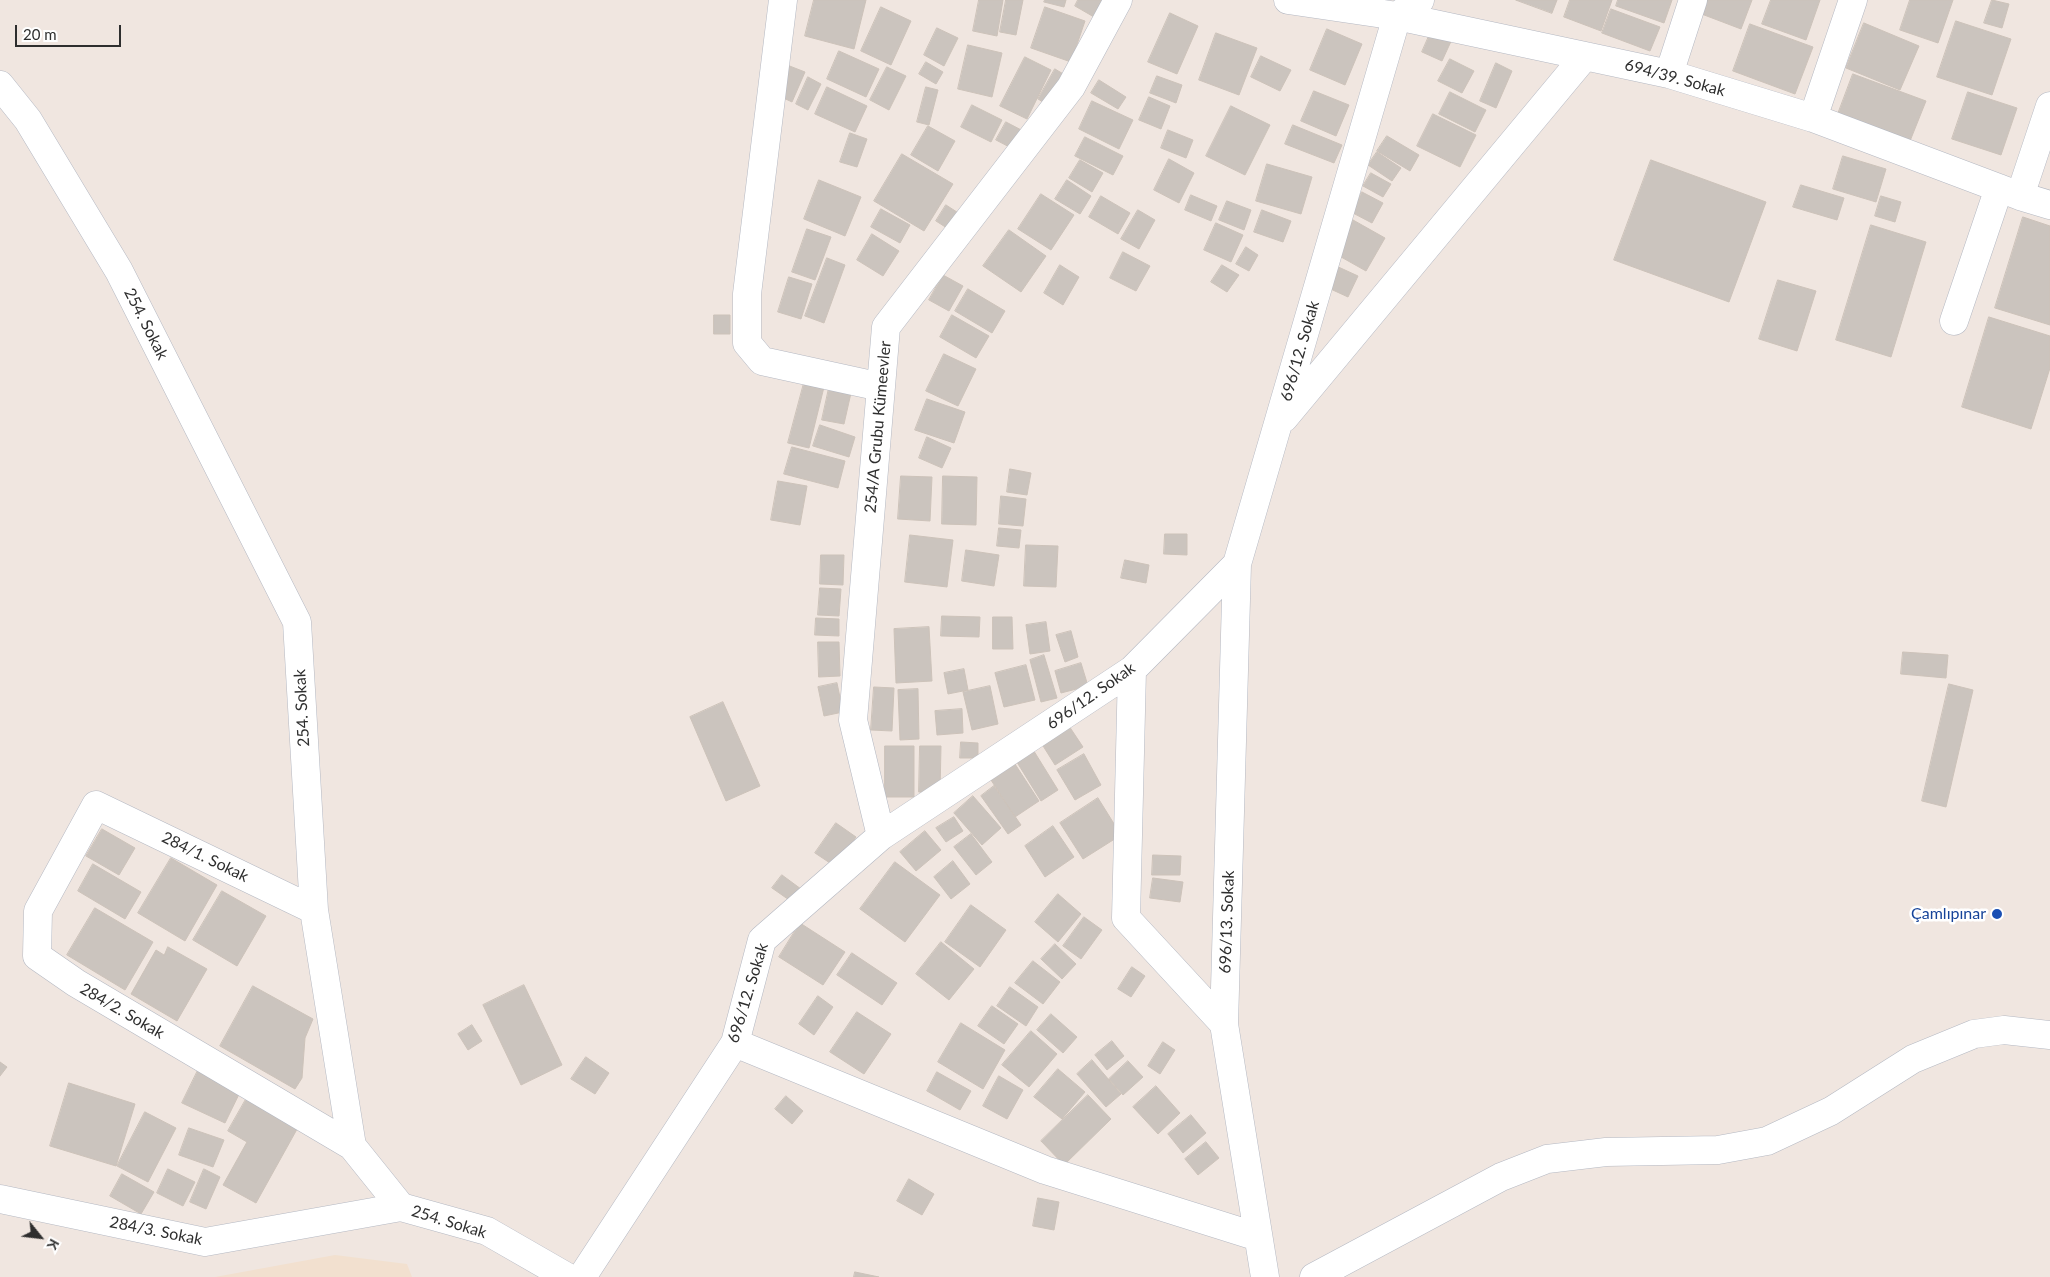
<!DOCTYPE html>
<meta charset="utf-8">
<style>
body{margin:0}
#map{position:relative;width:2050px;height:1277px;overflow:hidden;background:#f0e6e0;font-family:Lato,sans-serif}
canvas{display:block}
.north{position:absolute;left:15px;top:1212px;width:50px;height:50px;-webkit-text-stroke:4px #fff;paint-order:stroke;rotate:119deg;font-size:14px;font-weight:700;line-height:20px;text-align:center;color:#2e2e2e}
.north::after{content:'';display:block;margin:auto;width:18px;height:22px;background:#2e2e2e;clip-path:polygon(50% 0,100% 100%,50% 72%,0 100%)}
.scale{position:absolute;left:15px;top:25px;width:106px;height:22px;box-sizing:border-box;border:2px solid #2e2e2e;border-top:0;padding-left:6px;font-size:15px;line-height:18px;white-space:nowrap;color:#2e2e2e;-webkit-text-stroke:4px #fff;paint-order:stroke}
</style>
<div id="map">
<canvas width="2050" height="1277"></canvas>
<div class="north">K</div>
<div class="scale">20 m</div>
</div>
<script>
const ctx = document.querySelector('canvas').getContext('2d');
ctx.lineJoin = 'round';
function fillPath(path, color) { ctx.fillStyle = color; ctx.fill(path, 'evenodd'); }
function stroke(path, color, width, dash) { ctx.strokeStyle = color; ctx.lineWidth = width; ctx.lineCap = dash ? 'butt' : 'round'; ctx.setLineDash(dash || []); ctx.stroke(path); }
function label(font, color, halo, rows, align = 'center') {
  ctx.font = font + ' Lato,sans-serif'; ctx.lineWidth = 5; ctx.setLineDash([]); ctx.textBaseline = 'middle'; ctx.strokeStyle = halo; ctx.fillStyle = color; for (const [text, x, y, turn = 0] of rows) {
    ctx.save(); ctx.translate(x, y); ctx.rotate((+turn || 0) * Math.PI / 180); ctx.textAlign = isNaN(turn) ? turn : align; if (halo) ctx.strokeText(text, 0, 0); ctx.fillText(text, 0, 0); ctx.restore();
  }
}
fillPath(new Path2D(`
 M335,1255L407,1264L412,1277H215Z`), '#f2e0cf');
const building = new Path2D(`
 M814,0H866L854,49L805,36Z
 M979,0H1003L997,36L973,31Z
 M1006,0H1023L1016,35L1000,32Z
 M1045,0H1066L1064,7L1044,2Z
 M1078,0H1104L1094,17L1075,6Z
 M1516,0H1557L1552,13Z
 M1570,0H1612L1601,31L1564,17Z
 M1618,0H1672L1664,23L1616,6Z
 M1704,0H1752L1741,29L1699,13Z
 M1771,0H1820L1806,40L1762,24Z
 M1910,0H1953L1938,43L1900,30Z
 M1992,0L2009,4L2002,28L1984,23Z
 M881,7L911,21L891,65L861,51Z
 M1045,7L1085,21L1071,62L1031,48Z
 M1611,9L1660,27L1650,51L1602,33Z
 M1170,13L1198,26L1177,74L1148,62Z
 M1956,21L2011,39L1992,95L1937,77Z
 M1864,23L1919,46L1900,90L1846,68Z
 M1750,24L1813,47L1795,94L1733,71Z
 M1433,27L1453,37L1442,61L1422,52Z
 M937,28L958,38L944,66L924,55Z
 M1327,29L1362,44L1345,85L1310,70Z
 M1216,33L1257,48L1239,95L1199,80Z
 M968,45L1002,53L992,97L958,89Z
 M839,51L879,69L866,97L827,79Z
 M1261,56L1291,70L1280,91L1251,77Z
 M1025,57L1051,70L1027,119L1000,106Z
 M1450,59L1474,71L1462,93L1438,81Z
 M926,62L943,72L936,84L919,74Z
 M1496,63L1512,71L1496,108L1480,101Z
 M787,65L805,72L792,102L775,94Z
 M887,67L906,76L889,110L870,100Z
 M1055,69L1070,78L1053,108L1038,99Z
 M1853,74L1926,101L1910,141L1838,114Z
 M1157,76L1182,85L1176,103L1150,93Z
 M808,77L821,84L808,110L796,104Z
 M1099,80L1126,97L1118,109L1091,93Z
 M827,87L867,106L855,132L815,114Z
 M926,87L938,90L929,125L917,122Z
 M1314,91L1349,105L1336,136L1301,121Z
 M1450,92L1486,110L1475,132L1439,114Z
 M1968,92L2017,108L2001,155L1952,139Z
 M1149,97L1170,106L1161,129L1139,120Z
 M1092,101L1133,120L1119,149L1079,129Z
 M972,105L1002,120L991,142L961,127Z
 M1231,106L1270,125L1245,175L1206,156Z
 M1433,114L1476,135L1460,167L1417,146Z
 M1006,122L1027,133L1017,151L996,140Z
 M1293,125L1342,145L1334,163L1285,144Z
 M928,126L955,141L938,171L911,155Z
 M1168,130L1193,140L1186,158L1161,148Z
 M850,133L867,139L857,167L840,162Z
 M1387,136L1419,155L1410,171L1377,151Z
 M1085,137L1123,156L1113,175L1075,156Z
 M1377,152L1401,168L1392,181L1368,165Z
 M902,154L953,184L924,231L874,201Z
 M1843,156L1886,169L1876,202L1833,189Z
 M1169,159L1194,173L1179,203L1154,190Z
 M1080,160L1103,173L1092,192L1069,178Z
 M1651,160L1766,202L1729,302L1614,260Z
 M1267,164L1312,177L1301,214L1256,201Z
 M1371,173L1391,184L1383,197L1363,186Z
 M819,180L861,197L845,236L804,219Z
 M1067,180L1091,196L1080,214L1055,199Z
 M1801,185L1844,198L1837,220L1793,207Z
 M1362,192L1383,203L1372,223L1351,212Z
 M1041,194L1074,215L1051,250L1018,229Z
 M1191,195L1217,206L1211,221L1185,210Z
 M1101,196L1130,213L1118,234L1089,217Z
 M1881,196L1901,202L1895,222L1875,216Z
 M1227,201L1251,210L1244,230L1219,220Z
 M946,205L960,214L950,230L936,221Z
 M881,209L910,225L900,243L871,227Z
 M1138,210L1155,220L1139,249L1121,239Z
 M1262,210L1291,221L1283,242L1254,232Z
 M2023,217L2050,226V325L1995,308Z
 M1353,220L1385,238L1366,271L1334,253Z
 M1216,223L1243,235L1231,262L1204,250Z
 M1871,225L1926,242L1891,357L1836,340Z
 M807,229L831,237L815,280L792,272Z
 M1009,230L1046,256L1021,292L983,266Z
 M872,234L899,251L883,276L857,260Z
 M1246,247L1258,255L1249,271L1236,264Z
 M1123,252L1150,266L1136,291L1110,278Z
 M827,258L845,265L824,323L805,316Z
 M1060,265L1079,277L1063,305L1044,293Z
 M1222,265L1239,275L1227,292L1211,282Z
 M1334,265L1358,276L1348,297L1324,286Z
 M943,275L963,286L949,311L929,300Z
 M789,277L812,284L801,319L778,312Z
 M1778,280L1816,291L1797,351L1759,339Z
 M968,289L1005,311L992,333L955,311Z
 M714,315H730V334H714Z
 M952,315L989,336L976,358L940,337Z
 M1989,317L2050,336V368L2031,429L1962,407Z
 M944,354L976,369L958,406L926,391Z
 M804,383L824,387L809,448L788,443Z
 M829,388L851,393L844,424L822,420Z
 M927,399L965,412L954,443L915,430Z
 M820,425L855,437L849,457L813,446Z
 M927,437L951,448L942,468L919,458Z
 M792,447L845,461L838,488L784,474Z
 M1010,469L1031,473L1027,495L1007,492Z
 M901,476L932,477L930,521L898,519Z
 M943,476L977,477L976,525L942,524Z
 M778,481L807,486L800,525L771,520Z
 M1001,496L1026,499L1023,526L999,524Z
 M999,528L1021,530L1019,548L997,546Z
 M1165,534H1187V555L1164,554Z
 M910,535L953,540L947,587L905,582Z
 M1026,545L1058,546L1056,587L1024,586Z
 M966,550L999,555L994,586L962,581Z
 M821,555H844L843,585L820,584Z
 M1125,560L1149,565L1146,583L1121,578Z
 M820,588L841,589L839,616L818,615Z
 M942,616L980,617L979,637L941,636Z
 M993,617H1012L1013,649H993Z
 M816,618L839,619V636L815,635Z
 M1046,622L1050,651L1030,654L1026,625Z
 M929,627L932,681L896,683L894,629Z
 M1071,631L1078,657L1065,662L1056,635Z
 M818,642H839L840,676L819,677Z
 M1903,652L1948,655L1946,678L1901,674Z
 M1044,655L1057,698L1041,702L1030,660Z
 M1081,663L1088,686L1061,693L1055,671Z
 M1026,665L1035,700L1004,707L995,673Z
 M964,669L968,690L948,694L944,673Z
 M837,683L843,712L824,716L818,687Z
 M1949,684L1973,690L1946,807L1922,801Z
 M990,686L998,724L972,730L963,692Z
 M874,687L894,688L892,731L871,730Z
 M918,689L919,739L900,740L898,690Z
 M723,702L760,786L726,801L690,717Z
 M962,709L963,733L937,735L935,711Z
 M1067,723L1083,747L1055,765L1040,741Z
 M961,742L978,743V758H960Z
 M885,746H914V797H885Z
 M920,746H941L940,793L919,792Z
 M1032,748L1058,790L1041,801L1015,759Z
 M1084,754L1101,785L1075,800L1057,770Z
 M1015,764L1039,801L1015,817L991,780Z
 M994,786L1021,825L1008,834L981,796Z
 M973,796L1001,828L982,845L954,813Z
 M1098,798L1121,835L1083,859L1060,823Z
 M954,817L963,831L946,842L936,828Z
 M836,823L856,837L836,867L815,853Z
 M1053,826L1074,857L1045,877L1025,846Z
 M102,829L135,848L119,875L86,856Z
 M925,831L941,850L916,871L900,852Z
 M971,834L992,862L976,875L954,847Z
 M1153,855L1181,856L1180,875H1152Z
 M171,858L217,885L185,941L138,913Z
 M953,861L970,884L951,899L934,877Z
 M895,862L940,895L905,942L860,909Z
 M93,864L141,892L125,919L78,891Z
 M782,875L801,889L792,902L772,888Z
 M1153,878L1183,882L1180,902L1150,898Z
 M222,891L266,916L237,966L193,940Z
 M1058,894L1081,914L1058,942L1035,922Z
 M971,905L1006,930L980,967L945,942Z
 M95,908L153,942L125,990L67,955Z
 M1084,917L1102,930L1081,959L1063,946Z
 M800,923L845,952L823,985L779,957Z
 M941,942L974,969L949,1000L916,974Z
 M1055,944L1076,964L1062,979L1041,959Z
 M168,947L207,969L177,1021L131,994L156,950L164,955Z
 M852,953L897,983L882,1005L837,975Z
 M1033,961L1060,982L1043,1004L1015,983Z
 M1132,967L1145,976L1131,997L1118,989Z
 M524,985L562,1065L521,1085L483,1005Z
 M253,986L313,1019L305,1038L302,1078L295,1089L220,1046Z
 M1010,987L1038,1007L1026,1026L997,1006Z
 M818,996L833,1007L814,1035L799,1024Z
 M992,1006L1018,1024L1004,1044L978,1026Z
 M857,1012L891,1034L864,1074L830,1052Z
 M1051,1014L1077,1037L1063,1053L1037,1030Z
 M961,1023L1005,1050L983,1089L938,1062Z
 M472,1025L482,1041L468,1050L458,1034Z
 M1031,1031L1057,1054L1029,1087L1002,1065Z
 M1112,1041L1124,1056L1107,1070L1095,1055Z
 M1163,1042L1175,1050L1160,1074L1148,1066Z
 M586,1057L609,1073L595,1094L571,1079Z
 M1092,1060L1121,1094L1106,1107L1077,1074Z
 M1128,1061L1143,1077L1123,1095L1109,1079Z
 M0,1062L7,1067L0,1076Z
 M201,1064L244,1084L225,1123L182,1103Z
 M1058,1069L1085,1092L1062,1119L1034,1097Z
 M937,1072L971,1091L960,1110L927,1091Z
 M999,1076L1023,1090L1007,1119L983,1106Z
 M69,1083L135,1104L116,1166L50,1146Z
 M1156,1086L1180,1113L1158,1134L1133,1107Z
 M249,1094L301,1122L256,1203L223,1185L247,1142L228,1131Z
 M1088,1095L1111,1119L1064,1165L1041,1141Z
 M786,1096L803,1111L792,1124L775,1109Z
 M145,1112L176,1128L148,1182L117,1166Z
 M1191,1115L1206,1133L1183,1153L1168,1134Z
 M189,1128L224,1140L213,1167L179,1155Z
 M1206,1142L1219,1158L1198,1175L1185,1159Z
 M168,1169L195,1182L183,1206L157,1193Z
 M204,1169L220,1177L206,1209L190,1202Z
 M122,1174L154,1192L141,1214L110,1196Z
 M909,1179L934,1194L922,1215L897,1201Z
 M1038,1198L1059,1202L1054,1230L1033,1226Z
 M855,1272L879,1277H854Z`);
fillPath(building, '#cbc4be');
stroke(building, '#ccc2b9', 1);
const minor = new Path2D(`
 M783,0L747,294V343L762,361L881,387
 M1288,0L1397,16L1669,74L1813,118L2020,196L2050,205
 M1669,74L1693,0
 M0,85L28,120L119,271L297,622L314,910L352,1146L401,1207L487,1231L567,1277
 M1813,118L1853,0
 M2020,196L2050,106
 M1954,321L1999,188
 M1284,418L1585,56
 M1237,564L1224,1024L1265,1277
 M1132,670L1126,918L1224,1024
 M881,836L853,720L886,327L1071,87L1118,0
 M314,910L96,805L38,911L37,956L76,983L352,1146
 M735,1043L1045,1170L1258,1237
 M0,1199L205,1242L401,1207
 M582,1277L735,1043L762,940L881,836L1132,670L1237,564L1397,16L1420,0
 M1314,1277L1501,1177L1547,1159L1606,1152L1718,1150L1767,1141L1831,1111L1913,1059L1974,1034L2004,1030L2050,1035`);
stroke(minor, '#b4b8c2', 29);
stroke(minor, '#fff', 28);
for (const [x, y, r, color] of [
 [1997,914,6,"#1a4fb4"]
]) { const dot = new Path2D(); dot.arc(x, y, r, 0, 2 * Math.PI); ctx.fillStyle = color; ctx.fill(dot); stroke(dot, '#fff', 2); }
label('16px', '#2e2e2e', '#fff', [
 ["694/39. Sokak",1675,78,15],
 ["254. Sokak",146,324,63],
 ["696/12. Sokak",1300,351,-74],
 ["254/A Grubu Kümeevler",878,427,-85],
 ["696/12. Sokak",1091,696,-35],
 ["254. Sokak",302,708,-93],
 ["284/1. Sokak",205,857,26],
 ["696/13. Sokak",1227,922,-88],
 ["696/12. Sokak",748,993,-73],
 ["284/2. Sokak",122,1011,30],
 ["254. Sokak",449,1222,17],
 ["284/3. Sokak",156,1231,11]
]);
label('16px', '#164399', '#fff', [
 ["Çamlıpınar",1986,914]
], 'right');
</script>
